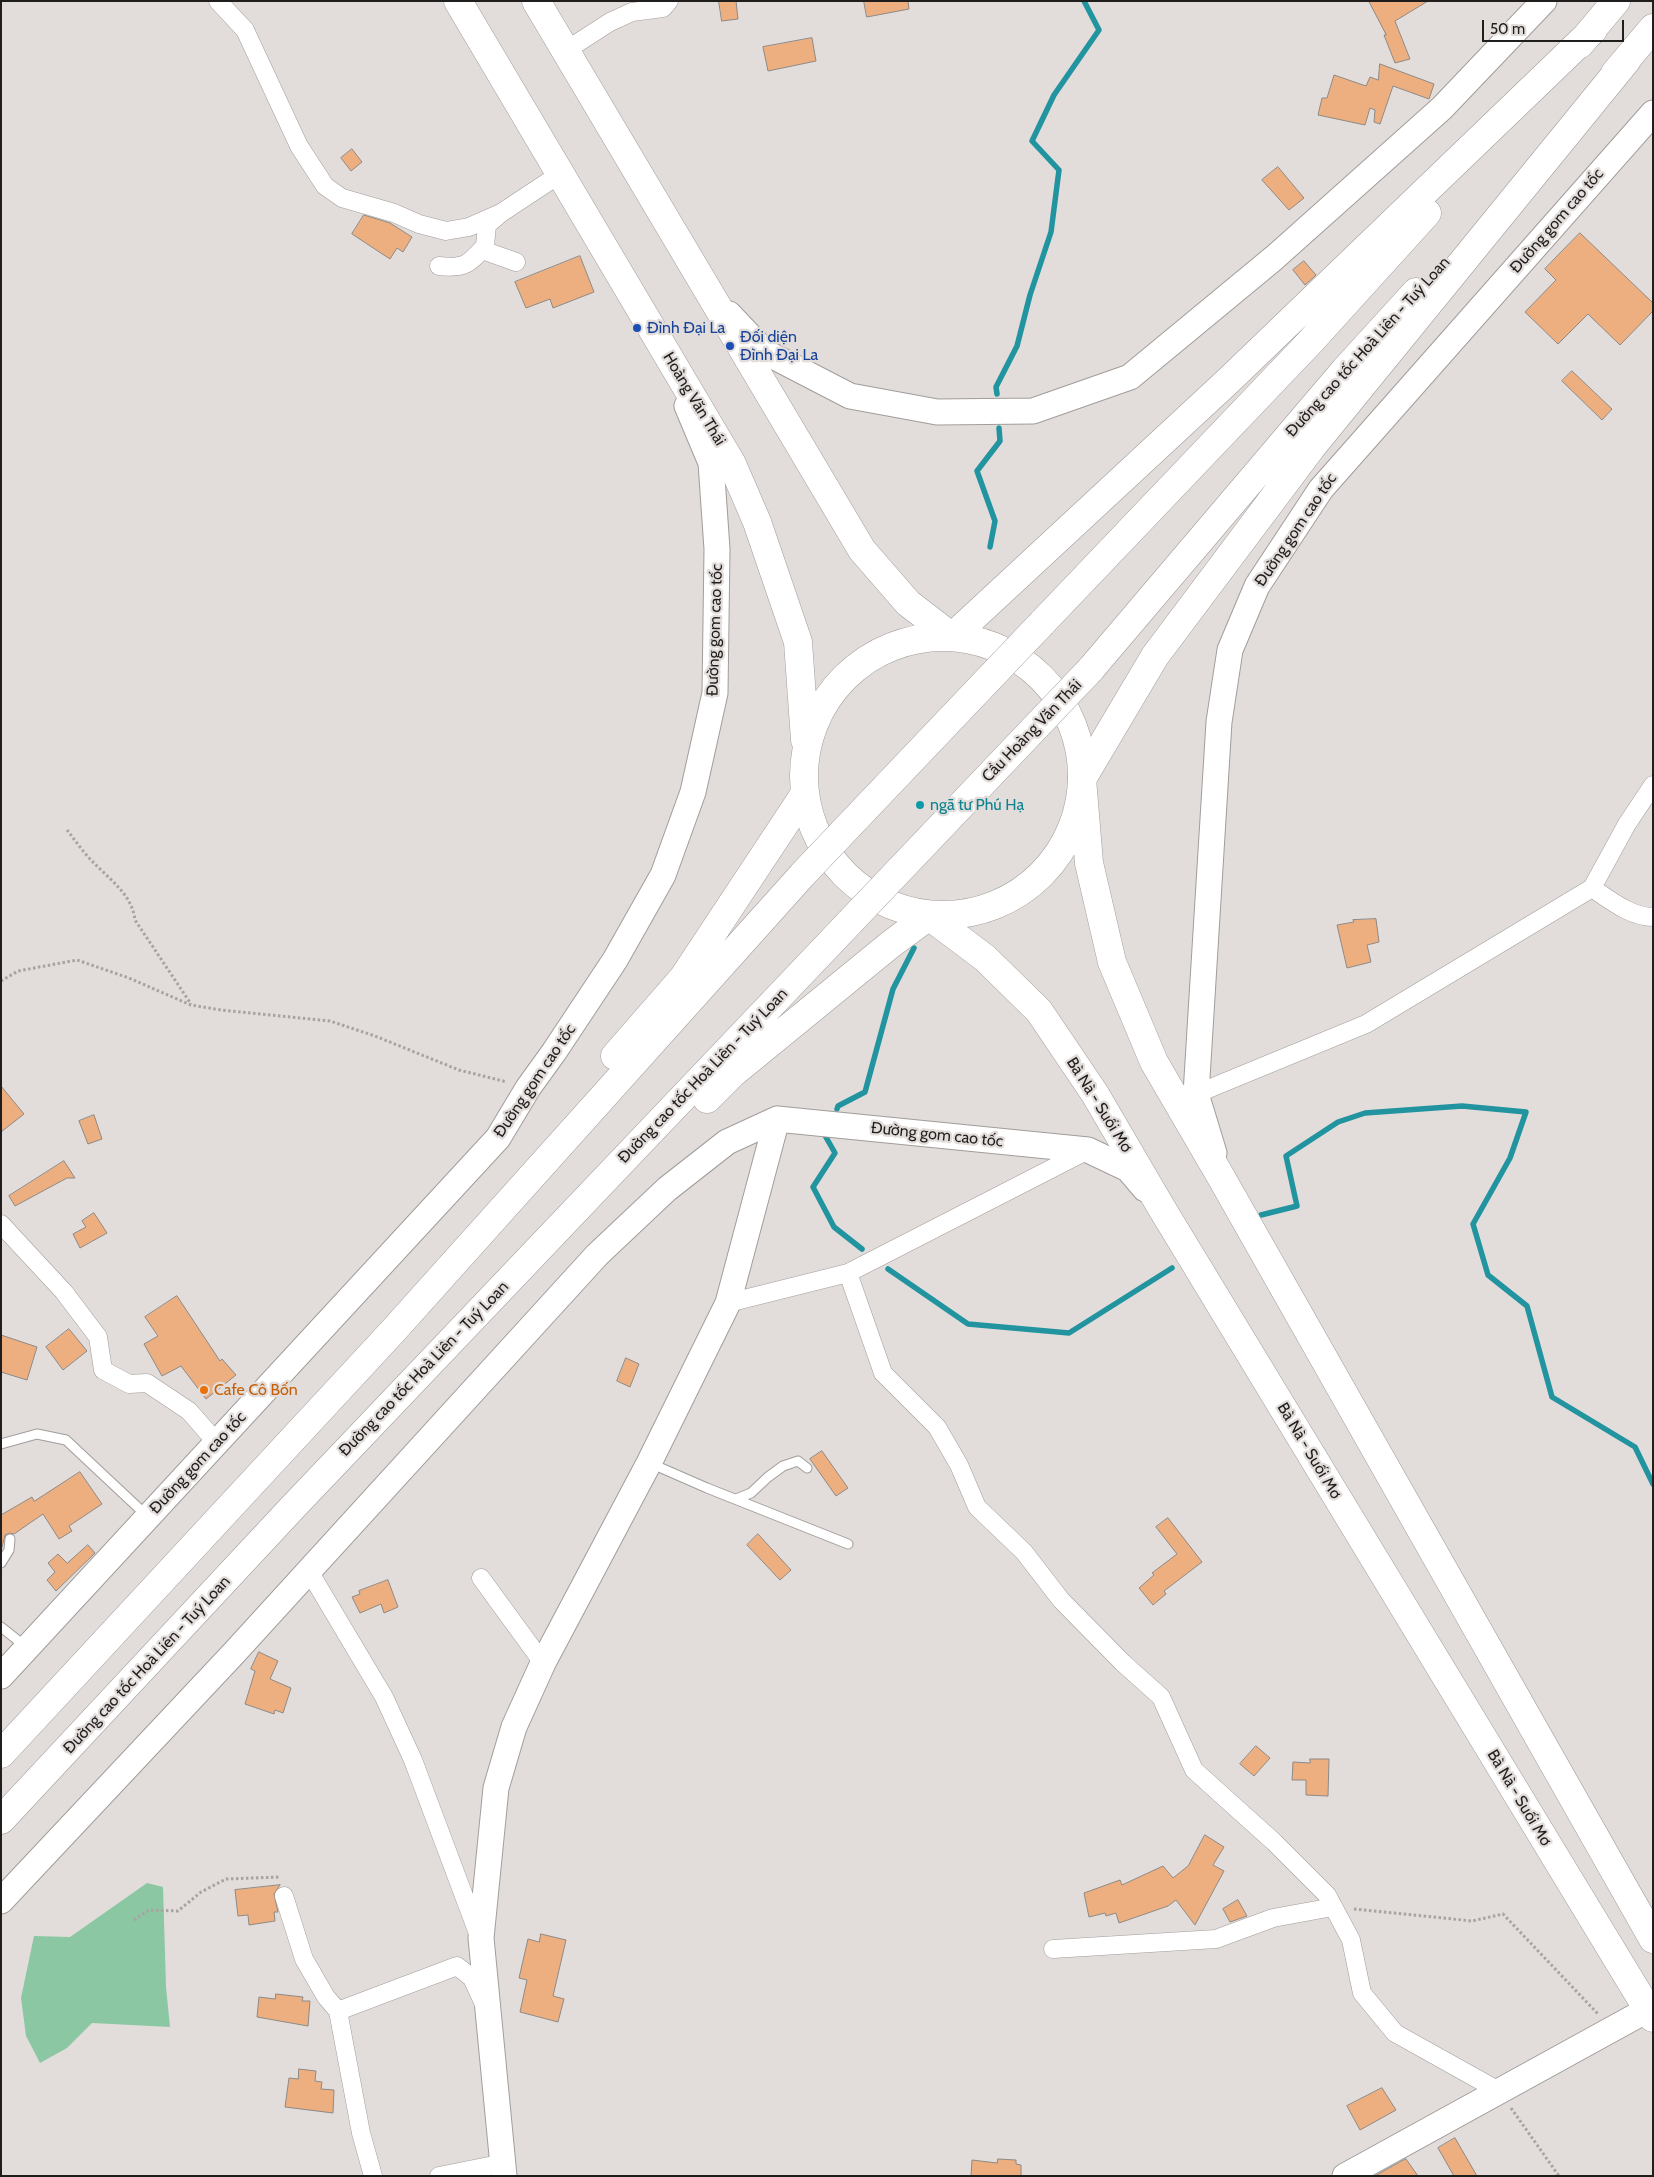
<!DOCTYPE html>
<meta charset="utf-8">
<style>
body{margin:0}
#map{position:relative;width:1654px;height:2177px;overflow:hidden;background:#e2ddda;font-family:Cabin,sans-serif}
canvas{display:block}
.frame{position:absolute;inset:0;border:2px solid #201e1d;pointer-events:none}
.scale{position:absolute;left:1482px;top:20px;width:142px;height:22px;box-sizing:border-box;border:2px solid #201e1d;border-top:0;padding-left:6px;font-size:15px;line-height:18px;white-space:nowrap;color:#201e1d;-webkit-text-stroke:4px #e2ddda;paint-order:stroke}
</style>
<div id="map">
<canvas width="1654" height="2177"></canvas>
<div class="frame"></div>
<div class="scale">50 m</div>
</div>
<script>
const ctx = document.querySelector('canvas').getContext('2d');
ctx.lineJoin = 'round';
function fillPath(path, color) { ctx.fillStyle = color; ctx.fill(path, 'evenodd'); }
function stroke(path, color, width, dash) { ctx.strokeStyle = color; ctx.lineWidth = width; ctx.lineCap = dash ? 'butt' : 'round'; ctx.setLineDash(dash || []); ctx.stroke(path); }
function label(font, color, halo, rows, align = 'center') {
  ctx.font = font + ' Cabin,sans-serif'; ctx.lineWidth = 4.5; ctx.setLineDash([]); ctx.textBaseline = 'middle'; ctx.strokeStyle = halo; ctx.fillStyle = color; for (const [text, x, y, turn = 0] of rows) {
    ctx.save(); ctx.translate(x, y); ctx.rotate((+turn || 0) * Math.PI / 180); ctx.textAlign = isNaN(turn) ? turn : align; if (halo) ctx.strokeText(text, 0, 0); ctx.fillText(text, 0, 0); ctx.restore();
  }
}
fillPath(new Path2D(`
 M147,1883L163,1887L166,1987L170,2027L92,2023L67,2048L40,2063L26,2036L21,1998L34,1936L70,1937Z`), '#8cc7a3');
stroke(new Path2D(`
 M997,394L996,387L1017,346L1030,295L1051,232L1059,170L1032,141L1054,95L1099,30L1084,1
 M990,547L995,521L977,471L1000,441L999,428
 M837,1109L838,1106L865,1092L893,989L914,948
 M823,1132L835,1153L813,1187L834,1227L862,1249
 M1261,1215L1297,1206L1286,1156L1338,1122L1365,1113L1462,1106L1526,1112L1510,1158L1473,1224L1488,1275L1527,1306L1552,1397L1635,1447L1653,1484
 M888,1269L968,1324L1069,1333L1172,1268`), '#2194a0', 5.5);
const building = new Path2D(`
 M719,1H736L738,19L722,21Z
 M864,1H908L909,9L867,17Z
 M1369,1H1428L1395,21L1410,59L1395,63L1384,35H1386Z
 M812,38L816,61L768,71L763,47Z
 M1380,64L1434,84L1429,99L1393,86L1380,124L1374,122L1375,110L1370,108L1365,125L1318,115L1322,98H1327L1334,75L1366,86L1370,77L1378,80Z
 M352,149L362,162L351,171L341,158Z
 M1278,167L1304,198L1289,210L1262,180Z
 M364,215L390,223L412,237L403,252L397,248L390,259L352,234Z
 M1580,233L1653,303V311L1620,345L1588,314L1558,344L1525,312L1556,280L1545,269Z
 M580,256L594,292L553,308L550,299L526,308L515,282Z
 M1304,261L1316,275L1305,285L1293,270Z
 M1572,371L1612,409L1602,420L1562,381Z
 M1376,919L1379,942L1367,945L1371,962L1347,968L1337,925L1354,922L1353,920Z
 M1,1086L24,1114L1,1132Z
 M94,1115L102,1139L88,1144L79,1121Z
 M64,1161L75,1178H67L15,1206L9,1196Z
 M94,1213L107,1233L80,1248L73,1234L86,1227L82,1221Z
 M177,1296L220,1361L222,1359L236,1375L206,1399L181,1366L162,1376L144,1344L158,1336L145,1317Z
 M69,1329L87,1351L63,1370L46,1347Z
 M1,1335L37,1347L27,1380L1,1372Z
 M626,1358L639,1364L630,1387L617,1381Z
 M822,1451L848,1488L836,1496L810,1459Z
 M80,1472L102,1504L69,1526L72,1531L59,1539L43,1514L14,1534L10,1533L5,1535L1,1551V1515L32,1497L34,1501Z
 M1168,1518L1202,1562L1164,1591L1166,1594L1153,1605L1139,1588L1154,1575L1152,1573L1177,1554L1156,1527Z
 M758,1534L791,1570L780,1580L747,1545Z
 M88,1545L95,1553L56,1591L47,1580L55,1572L48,1563L58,1554L67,1563Z
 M388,1580L398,1607L384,1613L381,1604L360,1613L352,1597L360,1594L359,1591Z
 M259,1652L278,1661L270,1679L291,1688L283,1713L275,1710L274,1714L245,1704L255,1671L251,1669Z
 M1256,1746L1270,1758L1254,1776L1240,1764Z
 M1310,1759H1329L1328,1796L1306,1795V1780H1292L1293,1762L1310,1763Z
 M1205,1835L1224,1847L1213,1865L1224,1871L1195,1925L1176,1900L1168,1906L1119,1923L1116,1913L1106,1916L1105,1913L1089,1917L1084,1893L1120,1880L1122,1885L1163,1866L1173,1878L1188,1866Z
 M280,1885L274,1894L278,1912H274L275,1921L249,1925L248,1915L238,1916L235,1890Z
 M1238,1900L1247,1916L1230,1922L1223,1909Z
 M541,1934L566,1940L553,1996L564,1999L558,2022L520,2012L527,1980L519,1978L528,1939L539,1942Z
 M276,1994L303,1997L302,2001H310L308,2026L257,2017L259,1997L275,1999Z
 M299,2069L316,2071L315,2081L322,2082L321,2089L334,2090L333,2113L285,2107L289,2078L298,2079Z
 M1382,2088L1396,2110L1360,2130L1347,2106Z
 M1455,2138L1477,2176H1454L1438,2148Z
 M998,2159L1016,2160V2164L1021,2165V2176H971L972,2160L997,2163Z
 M1406,2159L1418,2176H1375Z`);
fillPath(building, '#edaf7f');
stroke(building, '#8d8986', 1);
const lane = new Path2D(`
 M1,1444L37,1434L66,1440L146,1515
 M652,1464L707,1488L848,1544
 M736,1499L751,1493L768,1477L783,1466L798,1461L807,1468
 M1,1563L9,1550L10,1539
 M1,1627L25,1646`);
const street = new Path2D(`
 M218,1L245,30L299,146L325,186L342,198L394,213L419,224L446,231L469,227L501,213
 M565,51L610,22L632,12L663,8L669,1
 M516,262L488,252L485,246L487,225L501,213L560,174
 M439,266C465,269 469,264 485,246
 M1592,888C1610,900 1631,917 1653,917
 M1196,1094L1366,1024L1592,888L1627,824L1653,785
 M1,1224L64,1292L98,1337L103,1370L129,1384L147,1383L189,1411L217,1443
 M848,1273L1088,1150
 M728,1303L848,1273L883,1373L937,1427L959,1465L977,1507L1024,1552L1061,1600L1123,1663L1161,1697L1194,1770L1274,1842L1327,1895L1351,1940L1362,1993L1395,2033L1499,2091
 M309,1571L384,1697L413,1760L479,1936
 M481,1578L543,1663
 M284,1896L304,1959L326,1997L338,2011L361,2133L373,2176
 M1053,1949L1216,1939L1273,1918L1333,1907
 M338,2011L457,1966L472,1978L483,2002
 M439,2176L504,2163`);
const secondary = new Path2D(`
 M729,314L765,352L850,396L937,412L1033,411L1130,377L1274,258L1442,108L1544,1
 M1214,1153L1196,1094L1219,722L1230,650L1257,586L1321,489L1653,113
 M1,1676L498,1138L528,1088L554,1052L615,960L663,875L693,792L715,693L717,549L711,463L687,406
 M1,1901L234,1653L597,1255L667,1189L727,1142L777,1119L1088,1150L1128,1169L1145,1189
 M504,2176L481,1938L496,1788L514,1727L543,1663L649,1463L728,1303L777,1119
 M1345,2176L1647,2010`);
const primary = new Path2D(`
 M458,1L732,464L757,522L798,642L805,740
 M536,1L862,550L908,603L952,637
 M804 776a139 139 0 1 1 278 0a139 139 0 1 1-278 0Z
 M1082,779L1089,863L1112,962L1154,1062L1221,1177L1653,1939
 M929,916L985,958L1039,1011L1095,1094L1161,1207L1653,2018`);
const highway = new Path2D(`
 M1580,44L1616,1
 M1615,73L1653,28
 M1042,623L1311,341L1427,213
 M952,637L1228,381L1593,30
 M1090,670L1344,371L1416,292
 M1082,779L1155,656L1311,448L1627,60
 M615,1056L683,978L804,795
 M707,1099L732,1074L891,944L929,916
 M1,1754L393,1331L804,873
 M1,1820L293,1507L850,922`);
stroke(lane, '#a19d9a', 11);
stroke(street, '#a19d9a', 19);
stroke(secondary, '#a19d9a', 27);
stroke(primary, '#a19d9a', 29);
stroke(highway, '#a19d9a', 29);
stroke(new Path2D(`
 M67,830C75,840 83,852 92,861C109,879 132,894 135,920L191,1004
 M1,981L18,971L77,960L129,978L191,1005L221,1010L330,1021L375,1036L459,1070L507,1082
 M1354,1909L1472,1921L1503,1914L1598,2014
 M134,1920L149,1910L178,1911L201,1892L226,1879L280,1877
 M1511,2108L1559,2176`), '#a7a3a1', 3, [2.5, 2.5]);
stroke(lane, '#fff', 9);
stroke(street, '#fff', 18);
stroke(secondary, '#fff', 25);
stroke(primary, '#fff', 28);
stroke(highway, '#fff', 28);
const highwayBridge = new Path2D(`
 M804,873L1042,623
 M850,922L1090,670`);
stroke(highwayBridge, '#a19d9a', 29, []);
stroke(highwayBridge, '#fff', 28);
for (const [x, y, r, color] of [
 [637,328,5,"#1a4fb4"],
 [730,346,5,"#1a4fb4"],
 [920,805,5,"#0f9aa8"],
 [204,1390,5,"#e8710a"]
]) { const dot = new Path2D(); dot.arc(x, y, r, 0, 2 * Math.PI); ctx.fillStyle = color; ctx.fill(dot); stroke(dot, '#e2ddda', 2); }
label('16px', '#201e1d', '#e2ddda', [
 ["Đường gom cao tốc",1557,221,-49],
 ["Đường cao tốc Hoà Liên - Tuý Loan",1368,347,-48],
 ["Hoàng Văn Thái",694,399,59],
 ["Đường gom cao tốc",1296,530,-56],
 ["Đường gom cao tốc",715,630,-88],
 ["Cầu Hoàng Văn Thái",1032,731,-46],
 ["Đường cao tốc Hoà Liên - Tuý Loan",703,1076,-46],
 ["Đường gom cao tốc",535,1081,-56],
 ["Bà Nà - Suối Mơ",1099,1105,58],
 ["Đường gom cao tốc",937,1135,6],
 ["Đường cao tốc Hoà Liên - Tuý Loan",424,1369,-46],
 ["Bà Nà - Suối Mơ",1309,1451,59],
 ["Đường gom cao tốc",198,1463,-47],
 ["Đường cao tốc Hoà Liên - Tuý Loan",147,1665,-47],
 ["Bà Nà - Suối Mơ",1519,1798,59]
]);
label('16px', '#164399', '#e2ddda', [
 ["Đình Đại La",647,328],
 ["Đối diện",740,337],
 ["Đình Đại La",740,355]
], 'left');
label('16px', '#0d838f', '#e2ddda', [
 ["ngã tư Phú Hạ",930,805]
], 'left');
label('16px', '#c56008', '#e2ddda', [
 ["Cafe Cô Bốn",214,1390]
], 'left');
</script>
